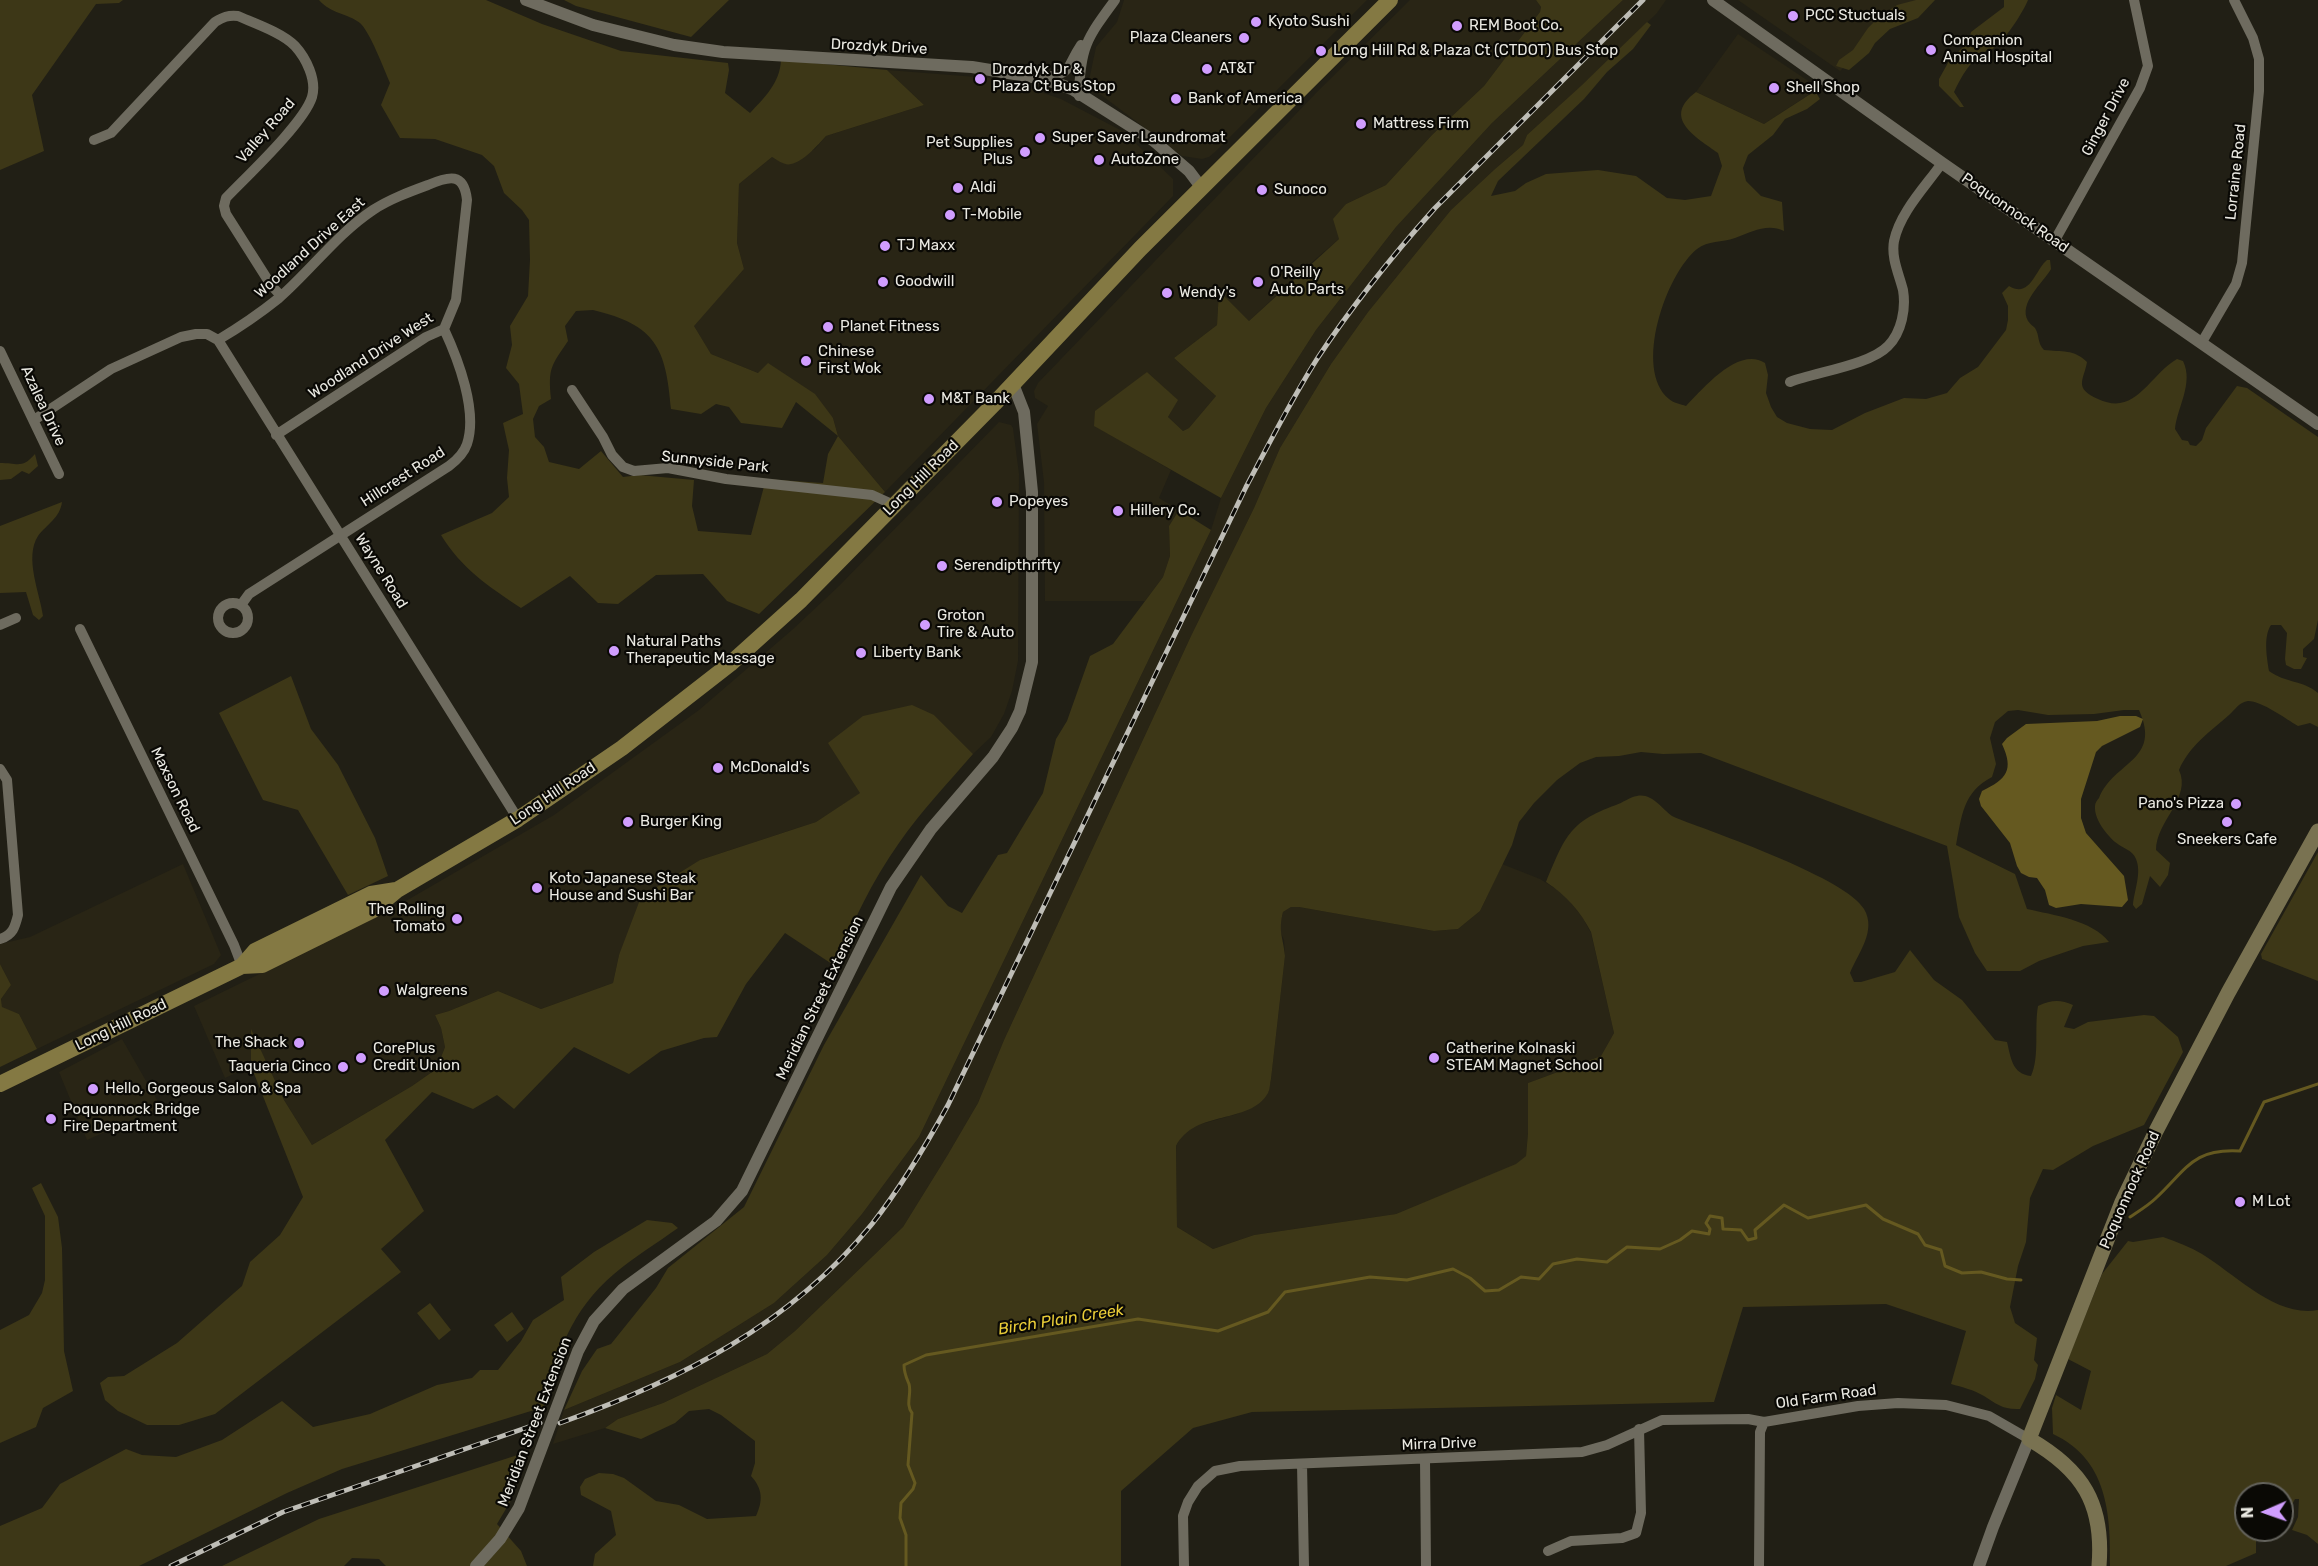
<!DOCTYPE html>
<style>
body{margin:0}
#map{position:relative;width:2318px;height:1566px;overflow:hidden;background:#211f15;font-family:Rubik,sans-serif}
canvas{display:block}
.north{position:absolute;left:2234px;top:1482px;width:60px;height:60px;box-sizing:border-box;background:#0a0905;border:2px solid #64635d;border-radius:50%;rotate:268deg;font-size:16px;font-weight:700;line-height:24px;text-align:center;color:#eae9e2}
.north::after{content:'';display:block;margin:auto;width:21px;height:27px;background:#d09dfe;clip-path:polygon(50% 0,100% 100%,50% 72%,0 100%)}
</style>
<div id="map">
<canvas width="2318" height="1566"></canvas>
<div class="north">N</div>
</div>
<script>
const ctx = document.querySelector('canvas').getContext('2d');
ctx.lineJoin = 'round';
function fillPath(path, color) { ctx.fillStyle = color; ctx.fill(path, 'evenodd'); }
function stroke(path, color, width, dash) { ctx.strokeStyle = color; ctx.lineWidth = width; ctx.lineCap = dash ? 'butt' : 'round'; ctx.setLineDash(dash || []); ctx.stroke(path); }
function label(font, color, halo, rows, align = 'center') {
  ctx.font = font + ' Rubik,sans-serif'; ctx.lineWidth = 4.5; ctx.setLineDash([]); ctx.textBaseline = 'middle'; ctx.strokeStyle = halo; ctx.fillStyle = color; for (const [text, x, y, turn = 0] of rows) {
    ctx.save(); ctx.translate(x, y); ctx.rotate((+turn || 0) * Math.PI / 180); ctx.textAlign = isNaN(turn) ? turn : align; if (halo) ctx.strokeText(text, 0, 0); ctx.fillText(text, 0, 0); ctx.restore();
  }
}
fillPath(new Path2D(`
 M1124,0H1367L1215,152L1209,157L1202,159L1182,156L1088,85L1096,47L1117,22Z
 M1410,0H1536L1541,7L1540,12L1484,86L1432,135L1386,185L1346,204L1339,239L1311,263L1249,321L1219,292L1217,325L1174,358L1216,396L1189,428L1183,431L1168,417L1177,400L1147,372L1095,426L1171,470L1159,498L1179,510L1169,526L1170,556L1163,577L1145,601H1045L1044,482L1037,424L1048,406L1035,398L1034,391L1038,383L1317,92Z
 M1623,0H1666L1657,13L1600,69L1527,135L1523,145L1495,169L1451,210L1368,312L1331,364L1280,448L1254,508L1191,636L1004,1040L978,1103L947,1156L903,1227L795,1331L767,1354L663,1403L618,1419L605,1428L553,1444L564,1410L680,1362L774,1303L827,1255L862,1214L919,1137L1211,530L1221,498L1266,408L1316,330L1396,227L1492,123Z
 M1738,0H1918L1840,71Z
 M1738,34L1819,88L1764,124L1696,92Z
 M887,70L989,78L1016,84L1061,99L1124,132L1173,179V196L885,492L838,436L833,418L758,373L711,354L693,325L744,269L737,243L739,184L772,157L783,163L815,149L826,136L924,105Z
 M999,422L1011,425L1013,428L1019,474L1018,661L1012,691L1004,714L991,737L973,754L934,715L861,793L816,822L700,860L619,955L613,983L541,1009L498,991L449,1011L435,1015L441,1028L445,1047L440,1060L432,1072L412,1086L312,1145L284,1100L251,1030V1066L225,1078L194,1006L392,909L554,815L699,710L792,630L839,586Z
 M183,864L221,955L214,964L37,1049L19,1014L2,1008L1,999L11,985L0,964V944L30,937Z
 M1502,864L1540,879L1564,894L1583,918L1591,933L1614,1033L1601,1056L1528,1083V1133L1526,1156L1516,1165L1396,1214L1254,1235L1213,1249L1177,1227L1176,1146L1182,1135L1194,1126L1237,1114L1268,1092L1271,1079L1285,956L1284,940L1279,929L1283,912L1291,907H1299L1434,931L1458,929L1480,911Z
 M122,1039L161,1107L87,1140L59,1072Z`), '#292515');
fillPath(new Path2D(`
 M0,0H123L119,3L96,4L32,95L44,151L0,170Z
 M319,0H486L542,24L621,51L728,63L729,70L725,93L750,113C764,98 780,83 781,60L887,70L924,105L826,136C818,145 803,162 791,164C785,166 777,160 772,157L739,184L737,243L744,269L694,326L711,354L758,373L768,363L815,394L833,418L838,436L885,492L759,614L727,601L703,574L656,575L618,604L598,603L570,576L521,608C488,586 462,569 441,535L492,513L509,497L507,478L509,450L503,423L523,414L519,384L506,368L512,345L510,326L528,296L530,260L529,220L522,210L504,193L494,166L482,155L435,139L400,138L381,105L390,83C384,69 370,32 360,23C347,13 331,14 319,0ZM593,310C656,325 666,348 671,409L701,414L716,404L729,407L741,423L782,428L796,402L838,436L828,454L823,483L766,479L751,535L698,531L692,506L694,480L639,475L623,477L601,451L579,469L549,462L544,447L535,437L533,419L539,406L551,399C548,368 551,366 568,341L565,326L576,311Z
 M564,0H729L691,37L576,6Z
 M1536,0H1623L1492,123L1396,227L1316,330L1266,408L1221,498L1094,426L1095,411L1147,372L1178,400L1168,417L1183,431L1189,428L1216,396L1174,358L1217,325L1219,291L1249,321L1339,239L1333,219L1346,204L1386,185L1432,135L1484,86L1540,12L1541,7Z
 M1916,0H1935L1918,18L1890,29L1875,43L1869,53L1849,70L1836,66L1839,60L1853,50L1868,28L1878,18L1897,5Z
 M2004,0H2028C2022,14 2007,37 1995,47C1991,51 1991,48 1986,51C1971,59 1961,77 1954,92L1964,107H1960L1939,86V79L1949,61L1968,42L1971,32L2004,7Z
 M1647,22L1651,25L1633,49L1607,72L1584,99L1498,181L1491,196L1515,191L1526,183L1546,174L1598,170L1636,176L1667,198L1685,200L1711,196L1722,166L1718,153C1696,137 1661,118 1696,92L1764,124L1815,91L1820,99L1807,109L1785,119L1773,135L1748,155L1743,168L1746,181L1761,196L1782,202L1784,231C1767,223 1752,232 1735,238C1722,243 1708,240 1697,249C1666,274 1633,369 1669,399C1673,403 1681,404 1686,406C1703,389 1738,346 1765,363L1768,375L1766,393L1771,407L1777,417L1787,423L1810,429L1832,430L1865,413L1904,398L1926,399L1947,393L1960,378L1978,367L2006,330L2008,320V306L2002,293L2009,286C2030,299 2035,270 2047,260H2050L2051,269C2043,283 2018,303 2028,321C2030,324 2033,326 2035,328C2040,336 2037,343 2044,350C2062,352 2074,349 2087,362C2084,380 2073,388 2098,399C2136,417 2149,375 2177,359L2183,361C2194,383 2177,408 2175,429L2182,440L2188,441L2190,445L2196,446L2202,440L2206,428L2237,386L2247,388L2318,437V620L2314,639L2303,649V657L2307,658L2301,669H2294L2286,665L2285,659L2287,633L2281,625H2271C2263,637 2267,658 2269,671C2285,683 2303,680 2318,693V727L2310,723L2298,726C2286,719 2262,701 2248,701C2239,702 2235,710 2229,715C2211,731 2189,746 2179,770C2192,798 2156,821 2156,850L2170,863L2168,875L2160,887L2150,876L2142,904L2136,909L2133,905C2134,891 2142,873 2136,859C2133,850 2122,848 2115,842C2106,834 2094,819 2095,806C2095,803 2097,800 2099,798C2114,761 2162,761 2139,710H2124L2094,714L2048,715L2018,710L2008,711L1995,722L1990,738L1996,764L1992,777C1963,792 1962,815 1956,845L2015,874L2027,909C2053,915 2092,920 2109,942L2083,946L2039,961L2020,971H1987L1975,953L1959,917L1947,846L1701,753L1663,754L1641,752L1619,756L1596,757L1580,763L1557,780L1534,803L1519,822L1512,845L1480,911L1458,929L1434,931L1299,907H1291L1283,912C1278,932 1283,936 1285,956L1271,1079C1270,1083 1270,1089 1268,1093C1250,1125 1195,1109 1176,1146L1177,1227L1213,1249L1254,1235L1396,1214L1516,1164L1526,1156L1528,1133V1083L1601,1056L1614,1033L1591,932C1580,911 1567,896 1546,882C1565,838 1568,822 1616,805C1622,803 1630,797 1637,796C1652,793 1661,808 1672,816C1675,818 1680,819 1684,821C1721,835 1847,879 1864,909C1877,931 1858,953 1850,973L1854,982H1861L1895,972L1910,950L1934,980L1962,1000L1995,1040L2007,1042C2011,1058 2012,1074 2031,1076C2040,1056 2034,1028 2038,1006C2051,1000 2060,999 2073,1005L2064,1027L2074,1029L2088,1022L2144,1015L2154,1016L2178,1037L2183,1052L2144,1125L2093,1146L2053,1170L2043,1169L2030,1198L2026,1242L2018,1266L2010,1307L2015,1323L2037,1338L2034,1360L2038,1365L2035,1379L2020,1409C2003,1410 1997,1404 1984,1396C1974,1390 1962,1387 1951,1384L1966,1331L1886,1304L1743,1307L1714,1402L1252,1412L1193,1428L1121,1491V1566H593L595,1554L616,1535L611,1511L581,1495L580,1487L585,1479L599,1473L613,1474L624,1478L656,1501L679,1505L707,1519L756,1516C763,1501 763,1489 751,1476L755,1463V1441L721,1415L709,1409L689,1411L675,1423L641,1439L605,1428L618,1419L663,1403L767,1354L795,1331L873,1256L903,1227L947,1156L978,1103L1004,1040L1191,636L1254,508L1280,448L1331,364L1368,312L1451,210L1495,169L1523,145L1527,135L1582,85Z
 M35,454L38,466L29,474L22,471L11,479L0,480V463C18,463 22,469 35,454Z
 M62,502C60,518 47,524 38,536C24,558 40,593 43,616L39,620L33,615L26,592L0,593V526Z
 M1179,510L1211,530L919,1137L862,1214L827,1255L774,1303L680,1362L564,1410L582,1371L597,1349L611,1344L656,1288L668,1268L744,1207L824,1045L921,875L948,906L962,913L998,855L1007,853L1043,793L1056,739L1067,721L1090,656L1113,644L1163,577L1170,556L1169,526Z
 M291,676L311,729L338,765L375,838L388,876L348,895L298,810L263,800L219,713Z
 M912,705L934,715L973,754C948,783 921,811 899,843C872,881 852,923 835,966L785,933L746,984L717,1037L704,1038L661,1051L629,1074L574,1047L514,1109L497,1095L473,1109L432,1092L385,1140L424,1211L381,1249L401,1272L215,1414L179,1425H147L118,1411L105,1400L100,1383L108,1377L124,1376L177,1343L242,1286L250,1262L280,1235L303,1197L251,1066V1029L284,1100L312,1145L412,1086L432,1072L440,1060L445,1047L441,1028L435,1015L449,1011L498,991L541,1009L613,983L619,955L641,897L700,860L816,822L860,793L828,743L863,716Z
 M2318,852V981L2262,959L2261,954Z
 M0,964L11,985L1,999L2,1007L19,1014L37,1049L0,1067Z
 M41,1183L58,1217L62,1248L64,1351L73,1391L43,1408L36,1427L0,1443V1330L29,1315L42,1293L45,1280V1216L32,1188Z
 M647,1220L672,1223L678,1228C657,1243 634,1257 614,1274C572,1309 555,1356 544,1407L342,1469L287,1493L139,1566H0V1526L42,1508L60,1484L126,1449L142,1455L176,1457L222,1440L282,1401L313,1427L370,1414L437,1385L472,1378L480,1370H498L521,1341L533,1320L564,1300L561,1277L594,1252Z
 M2163,1237C2177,1242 2190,1247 2202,1254C2235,1274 2276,1318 2318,1310V1544L2307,1535L2292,1530L2298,1517L2299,1499H2295L2282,1524V1494H2246V1530H2269L2267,1533L2256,1535V1553L2226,1566H2110C2111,1513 2107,1459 2053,1434L2052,1408L2056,1395L2081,1410L2091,1371L2068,1359L2102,1274L2128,1241L2133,1242Z
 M430,1303L451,1330L439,1340L417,1313Z
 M512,1312L524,1329L507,1342L494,1325Z
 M530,1451L510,1502L497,1524L521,1551L527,1566H386L379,1559L352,1558L344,1566H222L319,1519Z`), '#3d3717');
fillPath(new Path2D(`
 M2120,716H2136L2143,719L2140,727L2102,746L2096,752L2081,799V818L2086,833L2124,876L2128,900L2122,907L2081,904L2056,908L2049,905L2045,890L2037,878L2029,877L2021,873L2017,866L2010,843L1981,806L1979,799L1982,791C2007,779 2014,770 2002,744L2007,738L2026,724L2097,721Z`), '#655920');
stroke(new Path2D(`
 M2130,1217C2139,1211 2149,1205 2156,1198C2187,1169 2193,1148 2240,1151L2264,1102L2318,1084
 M906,1566V1535L900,1518L901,1503L913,1489L915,1483L908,1465L912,1413C905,1404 912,1394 909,1384C906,1377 904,1373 904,1365L926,1355L1138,1319L1218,1331L1268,1312L1285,1292L1370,1277L1407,1280L1453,1269L1470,1278L1485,1291L1499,1290L1521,1277L1539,1279L1553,1264L1577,1259L1607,1262L1627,1247L1660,1249L1680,1240L1692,1231L1709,1234L1710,1229L1706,1223L1710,1216L1722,1218L1723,1229L1741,1230L1748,1240L1756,1238L1755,1230L1784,1205L1808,1218L1866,1205L1883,1219L1918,1234L1925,1245L1941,1250L1945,1266L1962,1273L1981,1272L2007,1279L2021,1280`), '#655920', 3);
stroke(new Path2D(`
 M1042,78C1074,73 1065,69 1081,45
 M1079,96C1080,47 1087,38 1115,0
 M94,140L111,133L215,22C223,17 228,15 238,16C254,23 283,33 295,46C306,58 317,80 312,97C304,123 247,176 226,198L224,206L226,214L271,285L281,296
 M2055,240L2140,88L2148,66L2134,0
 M218,340C240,327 259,314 279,298C311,270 337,234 373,210C390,199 409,192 428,185C449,176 464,172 467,200L456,300L444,329L426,337L276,435
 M218,340L518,819
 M2202,342L2236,284L2242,263L2259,91V59L2253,38L2234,0
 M0,351L59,474
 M1790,382C1816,372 1870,365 1888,346C1902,332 1906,308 1903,290C1899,274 1891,258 1894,241C1900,212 1926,186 1942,163
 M572,390L603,437L612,455L623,467L634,471L668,468L726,479L872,495L894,505
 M34,420L111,369L181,337L196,334H207L218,340
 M218 618a15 15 0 1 1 30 0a15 15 0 1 1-30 0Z
 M241,605L249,594L449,466C457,460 464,453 467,444C478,411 458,359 444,329
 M0,625L16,618
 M80,629L234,945L242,966
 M0,769L7,780L18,915C15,927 13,935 0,939
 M1425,1460L1426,1566
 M1302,1464L1304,1566
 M1548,1551L1571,1541L1622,1538L1636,1533L1641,1513L1639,1429
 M1184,1566L1183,1516L1188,1502L1198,1486L1215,1471L1240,1466L1582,1452L1607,1445L1662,1420L1748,1419L1764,1422
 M1759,1566L1760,1432L1764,1422L1858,1406L1898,1403L1946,1405L1989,1416L2029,1439`), '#6e6b5f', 10);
stroke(new Path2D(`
 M526,0L593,25L674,45L723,52L972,67L1045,79L1072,89L1154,141L1189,171L1201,187
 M1713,0L1942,163L2318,424
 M476,1566L500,1539L519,1508L578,1351L594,1321L623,1289L716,1221L742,1191L891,887L931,829L993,757L1012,728L1020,711L1032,662V492L1024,412L1013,384
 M1979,1566L1993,1527L2029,1439`), '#6e6b5f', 12);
stroke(new Path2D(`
 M2099,1566C2104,1504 2083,1470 2029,1439L2122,1202L2156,1131L2228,993L2318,831`), '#797251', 15);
stroke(new Path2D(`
 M242,966L262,965L373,910L397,890L518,819L622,748L730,664L801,600L994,404L1140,249L1390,0
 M0,1084L242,966L255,951L371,894L396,890`), '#847943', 16);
const rail = new Path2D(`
 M560,1423C680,1380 789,1326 872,1224C901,1187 925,1147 948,1105L1246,487C1269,444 1291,400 1317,359C1352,306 1392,256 1435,208L1643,0
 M171,1566L283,1512L540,1423`);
stroke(rail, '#bebdb6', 5);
stroke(rail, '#0a0905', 3, [9]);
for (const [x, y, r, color] of [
 [1793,16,6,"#d09dfe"],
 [1256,22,6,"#d09dfe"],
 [1457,26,6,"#d09dfe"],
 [1244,38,6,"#d09dfe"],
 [1931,50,6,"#d09dfe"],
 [1321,51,6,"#d09dfe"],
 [1207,69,6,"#d09dfe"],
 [980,79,6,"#d09dfe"],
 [1774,88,6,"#d09dfe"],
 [1176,99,6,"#d09dfe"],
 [1361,124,6,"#d09dfe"],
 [1040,138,6,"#d09dfe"],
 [1025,152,6,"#d09dfe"],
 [1099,160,6,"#d09dfe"],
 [958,188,6,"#d09dfe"],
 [1262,190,6,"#d09dfe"],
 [950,215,6,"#d09dfe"],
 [885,246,6,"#d09dfe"],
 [883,282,6,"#d09dfe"],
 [1258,282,6,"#d09dfe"],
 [1167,293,6,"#d09dfe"],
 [828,327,6,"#d09dfe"],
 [806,361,6,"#d09dfe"],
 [929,399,6,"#d09dfe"],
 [997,502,6,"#d09dfe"],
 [1118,511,6,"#d09dfe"],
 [942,566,6,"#d09dfe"],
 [925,625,6,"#d09dfe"],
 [614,651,6,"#d09dfe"],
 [861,653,6,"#d09dfe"],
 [718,768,6,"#d09dfe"],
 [2236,804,6,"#d09dfe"],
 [628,822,6,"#d09dfe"],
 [2227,822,6,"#d09dfe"],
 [537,888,6,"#d09dfe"],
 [457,919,6,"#d09dfe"],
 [384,991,6,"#d09dfe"],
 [299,1043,6,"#d09dfe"],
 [361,1058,6,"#d09dfe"],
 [1434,1058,6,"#d09dfe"],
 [343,1067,6,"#d09dfe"],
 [93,1089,6,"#d09dfe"],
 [51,1119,6,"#d09dfe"],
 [2240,1202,6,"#d09dfe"]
]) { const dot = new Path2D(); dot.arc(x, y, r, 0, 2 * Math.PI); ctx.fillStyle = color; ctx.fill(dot); stroke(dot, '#0a0905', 2); }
label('15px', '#eae9e2', '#0a0905', [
 ["PCC Stuctuals",1805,16],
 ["Kyoto Sushi",1268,22],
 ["REM Boot Co.",1469,26],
 ["Plaza Cleaners",1232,38,"right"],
 ["Companion",1943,41],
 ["Animal Hospital",1943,58],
 ["Long Hill Rd & Plaza Ct (CTDOT) Bus Stop",1333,51],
 ["AT&T",1219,69],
 ["Drozdyk Dr &",992,70],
 ["Plaza Ct Bus Stop",992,87],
 ["Shell Shop",1786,88],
 ["Bank of America",1188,99],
 ["Mattress Firm",1373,124],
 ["Super Saver Laundromat",1052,138],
 ["Pet Supplies",1013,143,"right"],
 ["Plus",1013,160,"right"],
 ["AutoZone",1111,160],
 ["Aldi",970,188],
 ["Sunoco",1274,190],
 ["T-Mobile",962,215],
 ["TJ Maxx",897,246],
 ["O'Reilly",1270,273],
 ["Auto Parts",1270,290],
 ["Goodwill",895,282],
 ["Wendy's",1179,293],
 ["Planet Fitness",840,327],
 ["Chinese",818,352],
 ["First Wok",818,369],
 ["M&T Bank",941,399],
 ["Popeyes",1009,502],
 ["Hillery Co.",1130,511],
 ["Serendipthrifty",954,566],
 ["Groton",937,616],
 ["Tire & Auto",937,633],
 ["Natural Paths",626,642],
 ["Therapeutic Massage",626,659],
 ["Liberty Bank",873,653],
 ["McDonald's",730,768],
 ["Pano's Pizza",2224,804,"right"],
 ["Burger King",640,822],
 ["Sneekers Cafe",2227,840,"center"],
 ["Koto Japanese Steak",549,879],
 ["House and Sushi Bar",549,896],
 ["The Rolling",445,910,"right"],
 ["Tomato",445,927,"right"],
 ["Walgreens",396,991],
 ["The Shack",287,1043,"right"],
 ["CorePlus",373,1049],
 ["Credit Union",373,1066],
 ["Catherine Kolnaski",1446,1049],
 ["STEAM Magnet School",1446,1066],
 ["Taqueria Cinco",331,1067,"right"],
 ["Hello, Gorgeous Salon & Spa",105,1089],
 ["Poquonnock Bridge",63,1110],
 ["Fire Department",63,1127],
 ["M Lot",2252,1202]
], 'left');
label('15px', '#eae9e2', '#0a0905', [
 ["Drozdyk Drive",879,47,3],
 ["Ginger Drive",2106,117,-62],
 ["Valley Road",266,131,-49],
 ["Lorraine Road",2236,172,-84],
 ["Poquonnock Road",2015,213,35],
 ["Woodland Drive East",310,248,-42],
 ["Woodland Drive West",371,356,-33],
 ["Azalea Drive",43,406,65],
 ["Sunnyside Park",715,462,6],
 ["Hillcrest Road",403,477,-33],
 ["Long Hill Road",921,478,-45],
 ["Wayne Road",381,571,58],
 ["Maxson Road",175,790,64],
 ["Long Hill Road",553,794,-34],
 ["Meridian Street Extension",820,998,-64],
 ["Long Hill Road",121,1025,-26],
 ["Poquonnock Road",2130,1190,-66],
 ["Old Farm Road",1826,1397,-8],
 ["Meridian Street Extension",535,1422,-69],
 ["Mirra Drive",1439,1444,-2]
]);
label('italic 16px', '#e9cc38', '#0a0905', [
 ["Birch Plain Creek",1061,1320,-9]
]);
</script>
